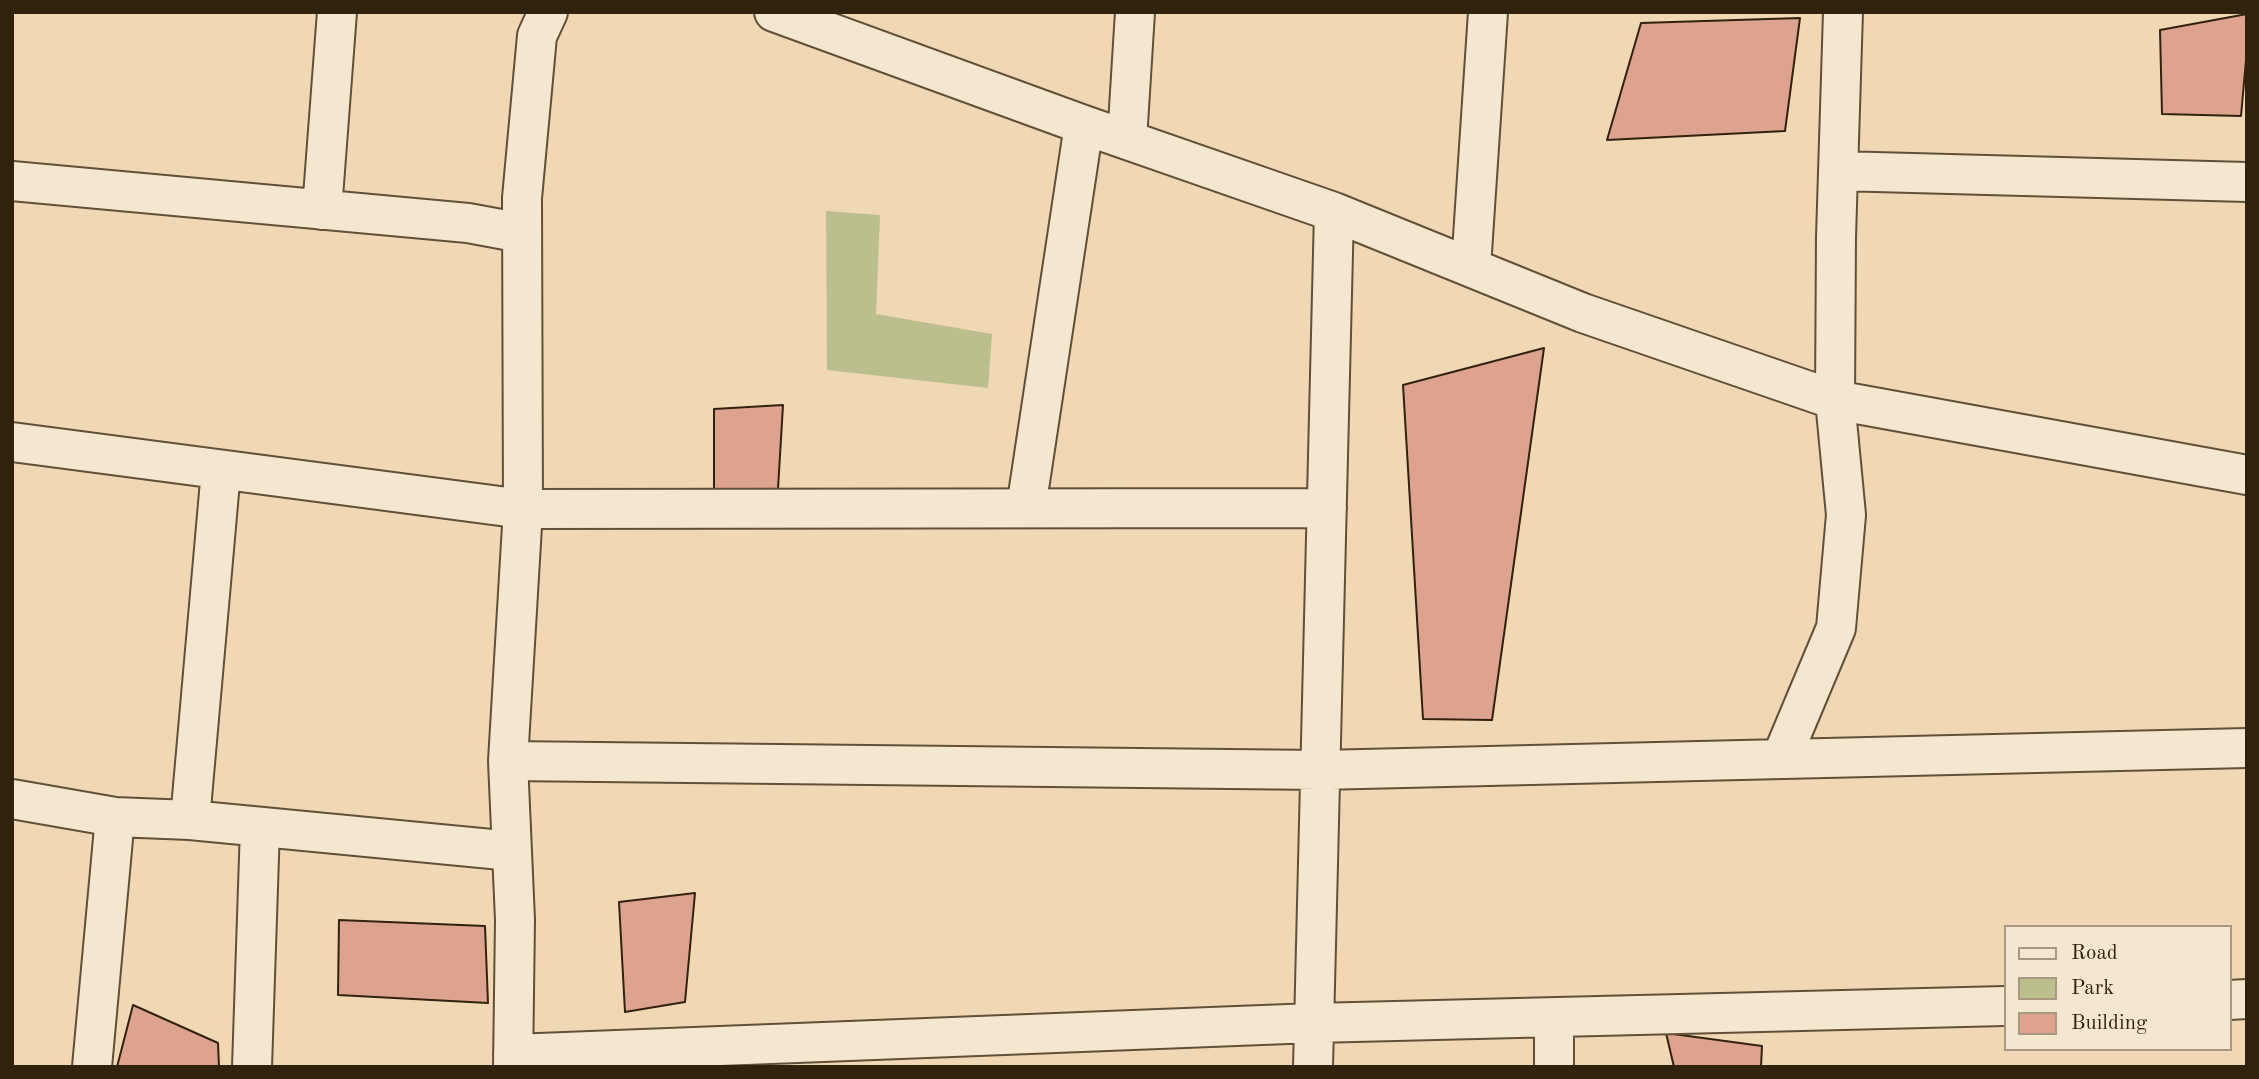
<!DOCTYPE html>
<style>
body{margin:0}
#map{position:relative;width:2259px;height:1079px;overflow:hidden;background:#f0d8b5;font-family:"Old Standard TT",serif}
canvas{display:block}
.frame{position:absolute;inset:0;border:14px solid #31220d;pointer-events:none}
.legend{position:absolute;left:2004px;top:925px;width:228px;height:126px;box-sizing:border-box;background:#f5e6cf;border:2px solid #a79881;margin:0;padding:9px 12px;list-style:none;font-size:21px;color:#31220d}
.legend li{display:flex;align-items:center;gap:14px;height:35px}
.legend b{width:35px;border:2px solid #a79881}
</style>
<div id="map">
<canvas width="2259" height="1079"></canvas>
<div class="frame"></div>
<ul class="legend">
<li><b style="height:9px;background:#f5e6cf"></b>Road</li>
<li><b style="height:19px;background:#babf8d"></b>Park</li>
<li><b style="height:19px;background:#dda38e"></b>Building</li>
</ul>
</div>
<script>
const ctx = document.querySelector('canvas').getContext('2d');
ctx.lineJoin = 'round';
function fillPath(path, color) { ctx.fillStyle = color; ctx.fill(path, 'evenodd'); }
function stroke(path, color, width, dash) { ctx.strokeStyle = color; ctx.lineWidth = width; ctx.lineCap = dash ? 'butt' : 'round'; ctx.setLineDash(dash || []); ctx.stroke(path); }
fillPath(new Path2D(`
 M826,211L880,215L876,314L992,334L988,388L827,370Z`), '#babf8d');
const building = new Path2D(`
 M2247,14V49L2241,116L2162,114L2160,30Z
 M1800,18L1785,131L1607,140L1641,23Z
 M1544,348L1492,720L1423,719L1403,385Z
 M783,405L778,489H714V409Z
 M695,893L685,1002L625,1012L619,902Z
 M339,920L485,926L488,1003L338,995Z
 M133,1005L218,1043L219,1067H117Z
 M1666,1033L1762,1046L1761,1067H1674Z`);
fillPath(building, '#dda38e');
stroke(building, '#31220d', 2);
const minor = new Path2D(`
 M774,12L1084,125L1334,212L1583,313L1835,400L2247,475
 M1127,140L1135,12
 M1838,171L2247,182
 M12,181L468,223L522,233
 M322,210L337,12
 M1471,267L1488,12
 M12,442L523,509L1327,508
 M1026,508L1084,125
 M1781,759L1836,628L1846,515L1835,400L1836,237L1843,12
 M508,761L1320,770L2247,748
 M12,799L115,817L190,820L512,851
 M190,820L221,470
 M2229,1000L2247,999
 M513,1054L1314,1023L2005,1006
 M92,1067L115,817
 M252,1067L260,827
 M513,1067L515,920L508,761L523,509L522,198L537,36L548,12
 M1313,1067L1334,212
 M1554,1067V1019`);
stroke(minor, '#615037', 42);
stroke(minor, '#f5e6cf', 38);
</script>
